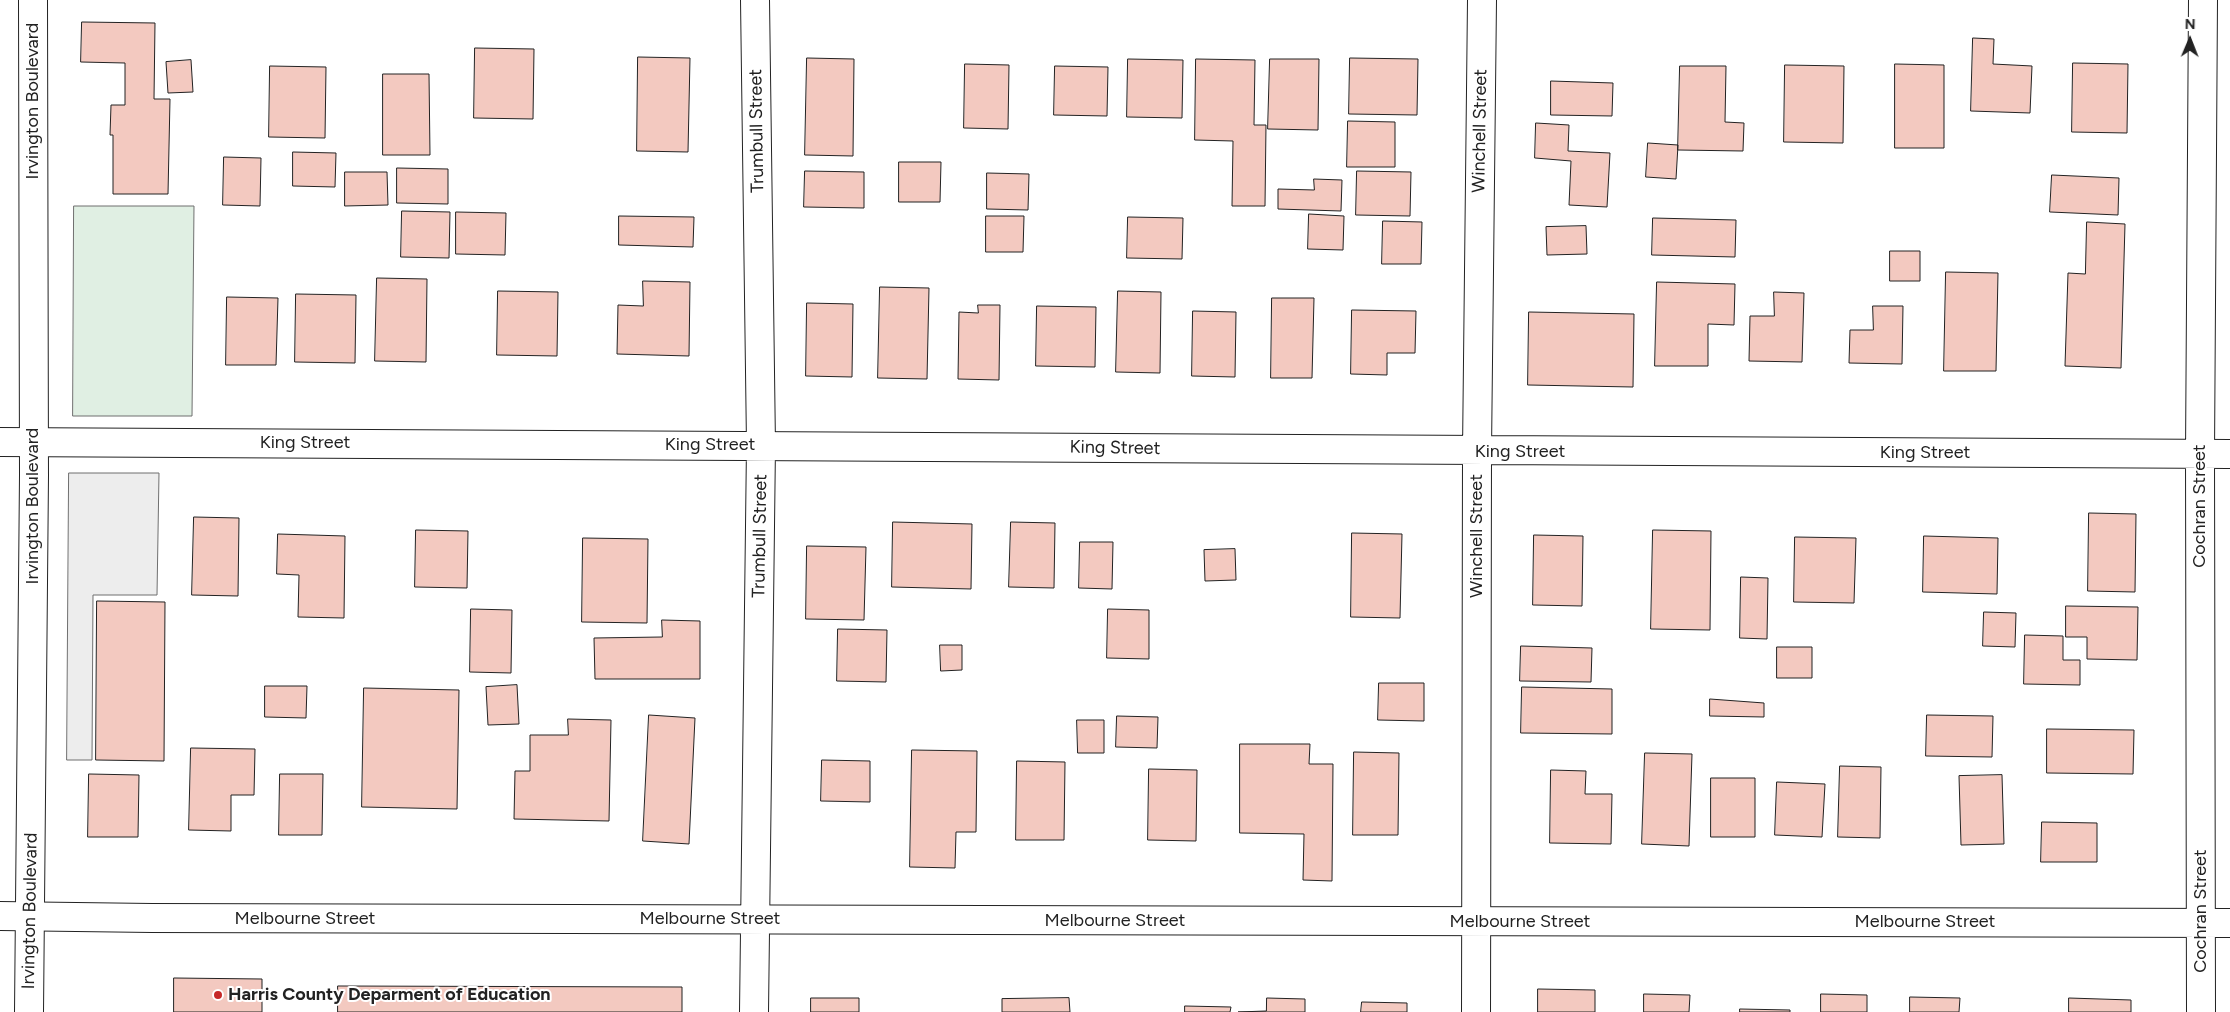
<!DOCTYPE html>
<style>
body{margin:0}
#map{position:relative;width:2230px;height:1012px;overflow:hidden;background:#fff;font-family:Figtree,sans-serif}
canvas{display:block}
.north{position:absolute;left:2165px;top:15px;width:50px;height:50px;-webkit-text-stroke:4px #fff;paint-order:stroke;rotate:1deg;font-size:14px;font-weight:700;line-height:20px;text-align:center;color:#222}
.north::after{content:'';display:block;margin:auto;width:18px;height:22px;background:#222;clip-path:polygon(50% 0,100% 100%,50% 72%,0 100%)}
</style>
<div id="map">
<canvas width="2230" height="1012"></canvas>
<div class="north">N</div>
</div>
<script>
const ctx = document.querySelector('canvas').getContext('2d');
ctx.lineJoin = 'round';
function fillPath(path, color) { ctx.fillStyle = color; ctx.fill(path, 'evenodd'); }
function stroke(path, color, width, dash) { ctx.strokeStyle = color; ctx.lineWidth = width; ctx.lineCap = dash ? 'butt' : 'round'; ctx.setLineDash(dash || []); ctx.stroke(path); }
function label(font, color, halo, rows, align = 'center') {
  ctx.font = font + ' Figtree,sans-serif'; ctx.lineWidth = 4; ctx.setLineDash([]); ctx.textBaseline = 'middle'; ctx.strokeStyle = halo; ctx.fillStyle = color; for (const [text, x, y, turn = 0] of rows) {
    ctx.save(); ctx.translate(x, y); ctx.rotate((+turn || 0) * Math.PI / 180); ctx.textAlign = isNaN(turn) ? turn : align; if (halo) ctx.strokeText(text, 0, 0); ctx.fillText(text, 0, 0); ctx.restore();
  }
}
const green = new Path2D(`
 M74,206H194L192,416H73Z`);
fillPath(green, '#e0efe3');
stroke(green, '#6f6f6f', 1);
const parking = new Path2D(`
 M69,473H159L157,595H93L92,760H67Z`);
fillPath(parking, '#ededed');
stroke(parking, '#6f6f6f', 1);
const building = new Path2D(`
 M82,22L155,23L154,99H170L168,194H113V135H110L111,105H125V63L81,62Z
 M1973,38L1994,39L1993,64L2032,66L2030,113L1971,111Z
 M475,48L534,49L533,119L474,118Z
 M638,57L690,58L688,152L637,151Z
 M807,58L854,59L853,156L805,155Z
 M1350,58L1418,59L1417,115L1349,114Z
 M1128,59L1183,60L1182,118L1127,117Z
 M1196,59L1255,60L1254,125H1266L1265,206H1232L1233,141L1195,140Z
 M1270,59H1319L1318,130L1268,129Z
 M191,60L193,92L168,93L166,62Z
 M2073,63L2128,64L2127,133L2072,132Z
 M965,64L1009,65L1008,129L964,128Z
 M1895,64L1944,65V148H1895Z
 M1785,65L1844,66L1843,143L1784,142Z
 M270,66L326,67L325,138L269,137Z
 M1055,66L1108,67L1107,116L1054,115Z
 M1680,66H1726L1725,122L1744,123L1743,151L1678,150Z
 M383,74H429L430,155H383Z
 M1551,81L1613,83L1612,116L1551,115Z
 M1348,121L1395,122V167H1347Z
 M1536,123L1569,125L1568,151L1610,153L1607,207L1569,205L1571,161L1535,158Z
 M1648,143L1678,145L1676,179L1646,177Z
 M293,152L336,153L335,187L293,186Z
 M224,157L261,158L260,206L223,205Z
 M899,162H941L940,202H899Z
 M397,168L448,169V204L397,203Z
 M805,171L864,172V208L804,207Z
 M1357,171L1411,172L1410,216L1356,215Z
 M345,172H387L388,205L345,206Z
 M987,173L1029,174L1028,210L987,209Z
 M2052,175L2119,178L2118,215L2050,212Z
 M1314,179L1342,180L1341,211L1278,209V189L1314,190Z
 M402,211L450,212L449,258L401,257Z
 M456,212L506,213L505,255L456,254Z
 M1309,214L1344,216L1343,250L1308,249Z
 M619,216L694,217L693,247L619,245Z
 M986,216H1024L1023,252H986Z
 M1128,217L1183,218L1182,259L1127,258Z
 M1653,218L1736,220L1735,257L1652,255Z
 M1383,221L1422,222L1421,264H1382Z
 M2087,222L2125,224L2121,368L2065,366L2068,273L2085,274Z
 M1586,226L1587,254L1547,255L1546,227Z
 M1890,251H1920V281H1890Z
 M1946,272L1998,273L1996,371H1944Z
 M377,278L427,279L426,362L375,361Z
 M643,281L690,282L689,356L617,354L618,305L643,306Z
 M1657,282L1735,284L1734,325L1708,324V366H1655Z
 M880,287L929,288L927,379L878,378Z
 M498,291L558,292L557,356L497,355Z
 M1118,291L1161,292L1160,373L1116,372Z
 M1774,292L1804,293L1802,362L1749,361L1750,316H1774Z
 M296,294L356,295L355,363L295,362Z
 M227,297L278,298L276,365H226Z
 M1272,298H1314L1312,378H1271Z
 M807,303L853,304L852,377L806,376Z
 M978,305H1000L999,380L958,379L959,312L978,313Z
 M1037,306L1096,307L1095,367L1036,366Z
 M1873,306H1903L1902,364L1849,363L1850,330H1873Z
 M1352,310L1416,311L1415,353H1387V375L1351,374Z
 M1193,311L1236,312L1235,377L1192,376Z
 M1529,312L1634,314L1633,387L1528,385Z
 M2089,513L2136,514L2135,592L2088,591Z
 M194,517L239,518L238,596L192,595Z
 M893,522L972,524L971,589L892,587Z
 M1011,522L1055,523L1054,588L1009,587Z
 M416,530L468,531L467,588L415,587Z
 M1653,530L1711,531L1710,630L1651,629Z
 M1352,533L1402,534L1400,618L1351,617Z
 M278,534L345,536L344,618L298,617L299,575L277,574Z
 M1534,535L1583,536L1582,606L1533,605Z
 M1924,536L1998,538L1997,594L1923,592Z
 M1795,537L1856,538L1854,603L1794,602Z
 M583,538L648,539L647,623L582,622Z
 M1080,542H1113L1112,589L1079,588Z
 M807,546L866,547L864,620L806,619Z
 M1235,549L1236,580L1205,581L1204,550Z
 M1741,577L1768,578L1767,639L1740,638Z
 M97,601L165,602L164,761L96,760Z
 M2066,606L2138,607L2137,660L2087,659V637H2066Z
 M471,609L512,610L511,673L470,672Z
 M1108,609L1149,610V659L1107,658Z
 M1984,612L2016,613L2015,647L1983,646Z
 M662,620L700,621V679H595L594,638L662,637Z
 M838,629L887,630L886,682L837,681Z
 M2025,635L2063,636V660H2080V685L2024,684Z
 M940,645H962V670L941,671Z
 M1521,646L1592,648L1591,682L1520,681Z
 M1777,647H1812V678H1777Z
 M1379,683H1424V721L1378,720Z
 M517,685L519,724L488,725L486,687Z
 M265,686H307L306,718L265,717Z
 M1522,687L1612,689V734L1521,733Z
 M364,688L459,690L457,809L362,807Z
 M1710,699L1764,703V717L1710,716Z
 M649,715L695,718L689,844L643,841Z
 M1927,715L1993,716L1992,757L1926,756Z
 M1117,716L1158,717L1157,748L1116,747Z
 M568,719L611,720L609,821L514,819L515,771H530V735H568Z
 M1077,720H1104V753H1078Z
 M2047,729L2134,730L2133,774L2047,773Z
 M1240,744H1310L1309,764H1333L1332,881L1303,880L1304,834L1240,833Z
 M191,748L255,749L254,795H231V831L189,830Z
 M912,750L977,751L976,832H956L955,868L910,867Z
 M1354,752L1399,753L1398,835H1353Z
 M1645,753L1692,754L1689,846L1642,844Z
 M822,760L870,761V802L821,801Z
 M1017,761L1065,762L1064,840H1016Z
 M1840,766L1881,767L1880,838L1838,837Z
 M1149,769L1197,770L1196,841L1148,840Z
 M1551,770L1586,771L1585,794H1612L1611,844L1550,843Z
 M89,774L139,775L138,837H88Z
 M280,774H323L322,835H279Z
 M2002,775L2004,844L1961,845L1959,776Z
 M1711,778H1755V837H1711Z
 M1777,782L1825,784L1822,837L1775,835Z
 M2042,822L2097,823V862H2041Z
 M174,978L262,979V1012H174Z
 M338,986L682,987V1012H338Z
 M1538,989L1595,990V1012H1538Z
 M1644,994L1690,995L1689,1012H1644Z
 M1821,994L1867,995V1012H1821Z
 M1910,997L1960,998L1959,1012H1910Z
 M811,998H859V1012H811Z
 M1069,998L1070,1012H1002V999Z
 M1267,998L1305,999V1012H1238L1266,1011Z
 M2069,998L2131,1000V1012H2069Z
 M1362,1002L1407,1003V1012H1361Z
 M1185,1006L1231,1007L1230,1012H1185Z
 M1740,1009L1790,1010V1012H1740Z`);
fillPath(building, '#f3c9c0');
stroke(building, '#222', 1);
const street = new Path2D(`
 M0,442L2230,454
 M0,916L152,918L2230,923
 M754,1012L761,445L755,0
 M1476,1012L1477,451L1482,0
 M2201,1012L2200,454L2203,0`);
const secondary = new Path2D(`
 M29,1012L34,475L33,0`);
stroke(street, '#222', 30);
stroke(secondary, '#222', 30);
stroke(street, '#fff', 28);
stroke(secondary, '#fff', 28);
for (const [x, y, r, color] of [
 [218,995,5,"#c62828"]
]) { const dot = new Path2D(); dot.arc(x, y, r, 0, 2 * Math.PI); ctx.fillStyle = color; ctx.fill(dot); stroke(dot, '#fff', 2); }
label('18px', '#222', '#fff', [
 ["Irvington Boulevard",33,101,-90],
 ["Trumbull Street",757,131,-91],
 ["Winchell Street",1480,131,-89],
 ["King Street",305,443],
 ["King Street",710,445],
 ["King Street",1115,448,1],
 ["King Street",1520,452],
 ["King Street",1925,453],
 ["Irvington Boulevard",33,506,-90],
 ["Cochran Street",2200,506,-90],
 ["Trumbull Street",760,536,-89],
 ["Winchell Street",1477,536,-90],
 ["Irvington Boulevard",30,911,-89],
 ["Cochran Street",2201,911,-90],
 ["Melbourne Street",305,919],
 ["Melbourne Street",710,919],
 ["Melbourne Street",1115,921],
 ["Melbourne Street",1520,922],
 ["Melbourne Street",1925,922]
]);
label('bold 18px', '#222', '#fff', [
 ["Harris County Deparment of Education",228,995]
], 'left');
</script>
